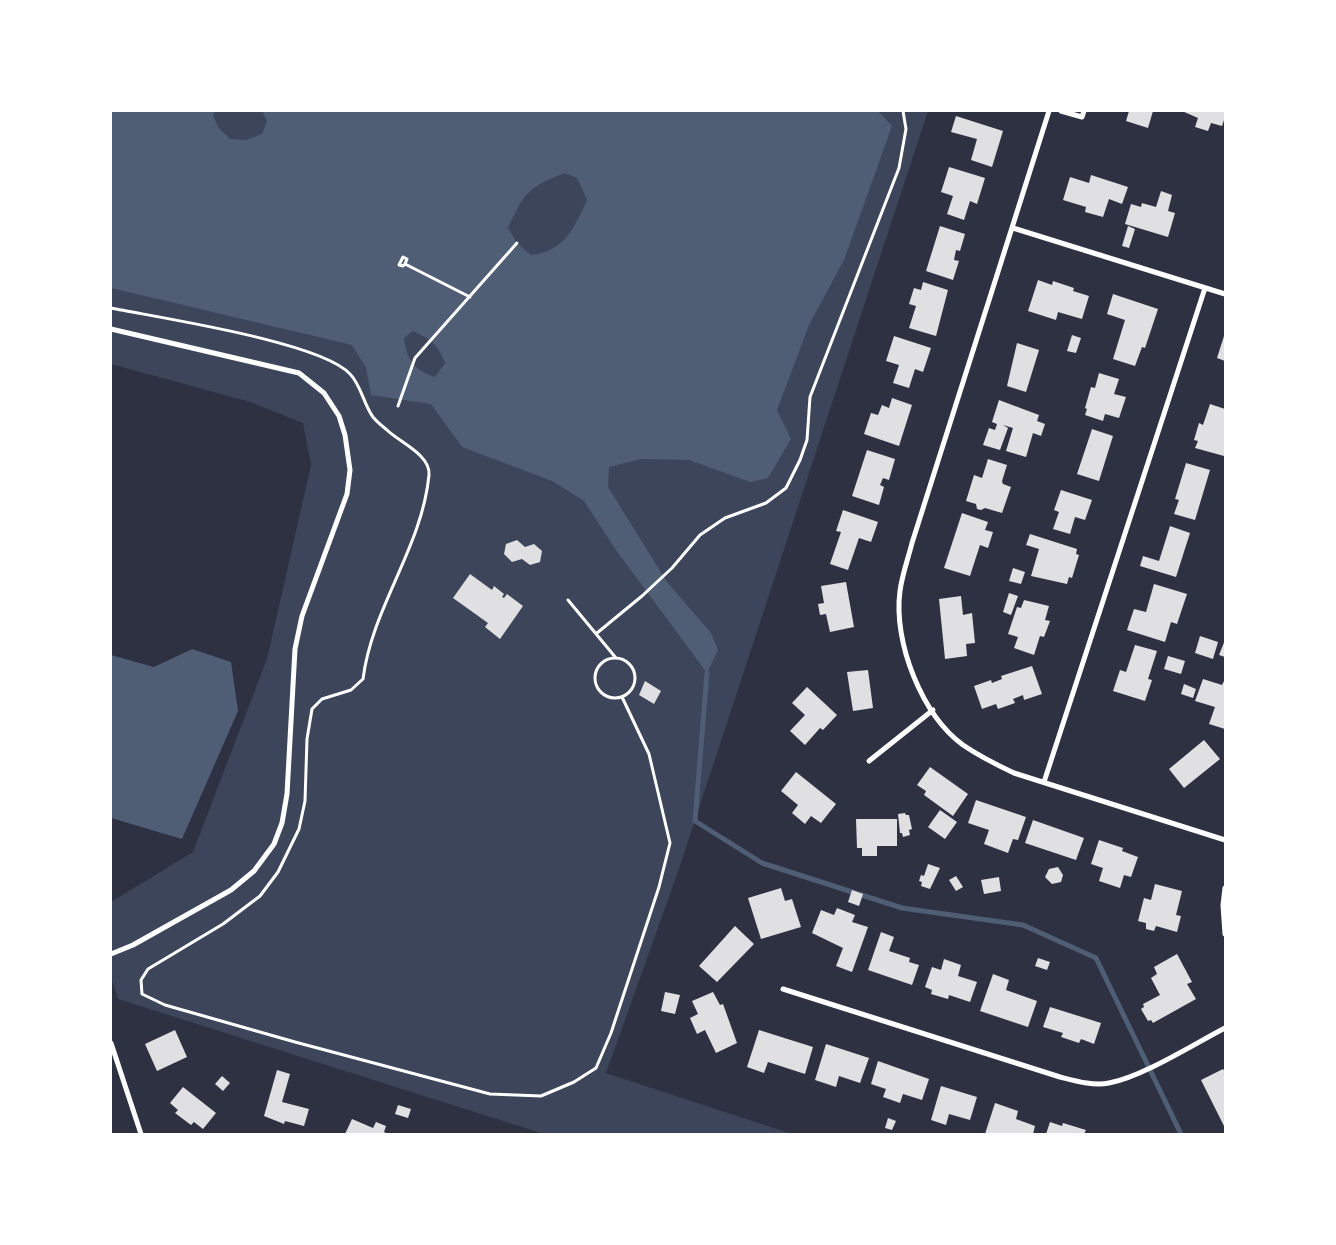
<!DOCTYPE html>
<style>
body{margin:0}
#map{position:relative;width:1336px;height:1245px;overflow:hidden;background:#2d3142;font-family:"Archivo Narrow",sans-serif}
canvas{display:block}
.frame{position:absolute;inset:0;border:112px solid #fff;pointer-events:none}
</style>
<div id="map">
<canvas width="1336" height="1245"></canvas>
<div class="frame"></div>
</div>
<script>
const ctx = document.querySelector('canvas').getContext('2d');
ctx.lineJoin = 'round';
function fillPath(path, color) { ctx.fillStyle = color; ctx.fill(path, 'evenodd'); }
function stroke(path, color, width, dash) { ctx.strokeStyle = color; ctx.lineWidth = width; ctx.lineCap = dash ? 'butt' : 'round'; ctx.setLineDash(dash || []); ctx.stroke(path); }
fillPath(new Path2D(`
 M111,111H928L679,869L606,1073L792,1134H544L118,999L111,977V902L193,852L267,659L311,465L303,423L250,402L111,364Z`), '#3c4559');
fillPath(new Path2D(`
 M111,111H215L213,115L218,127L230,139L246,140L262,134L267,121L262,111H878L892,126L844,260L809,325L777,410L791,439L768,478L750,482L689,460L642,459L609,467L608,487L667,582L711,633L718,650L707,673L616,550L584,501L552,481L462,447L431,404L371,395L366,368L352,345L111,288ZM565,173L577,178L587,200C574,228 565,251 531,255L517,243L508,228C524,193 528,187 565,173ZM413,331C431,339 438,345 445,363L435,377C414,370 407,360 404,338Z
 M192,649L231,662L238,711L182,839L111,818V655L154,667Z`), '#4f5d75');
stroke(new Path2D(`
 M707,673L695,821L762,863L902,908L1023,925L1096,958L1181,1134`), '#4f5d75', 5);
fillPath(new Path2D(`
 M1129,111H1153L1148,128L1126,121Z
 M1182,111H1225V117L1222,126L1211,123L1208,131L1195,127L1198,118Z
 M956,116L1003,131L992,167L971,160L977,139L951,132Z
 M949,167L985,178L977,204L970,201L964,220L947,214L953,196L941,192Z
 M1091,175L1128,187L1122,204L1109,199L1103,217L1085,212L1086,207L1063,200L1070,177L1089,183Z
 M1161,191L1172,195L1168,211L1175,213L1168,237L1125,224L1131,204L1141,207L1142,203L1156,207Z
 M940,226L965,234L960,251L956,250L954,260L959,261L953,280L926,271Z
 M1128,226L1135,229L1129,248L1122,246Z
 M1038,280L1052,285L1053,281L1074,288L1073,291L1089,296L1082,319L1058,312L1056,320L1028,311Z
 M923,282L948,290L936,336L909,328L916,306L909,304L914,288L921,290Z
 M1113,294L1158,309L1145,348L1142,347L1135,366L1113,359L1125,320L1107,314Z
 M1072,335L1081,338L1076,353L1067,351Z
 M894,336L931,348L923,372L915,369L909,388L893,383L899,365L886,361Z
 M1224,336H1225V361L1217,358Z
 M1017,343L1039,350L1026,392L1007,386Z
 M1099,373L1119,379L1114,394L1126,397L1119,418L1105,414L1103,421L1085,415L1087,409L1085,408L1091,387L1095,388Z
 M892,398L912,405L899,446L864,434L871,413L878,415L882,405L889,408Z
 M999,400L1039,415L1037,421L1045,424L1041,436L1033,433L1026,457L1006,451L1013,428L1003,425L1008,428L1000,450L983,445L989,428L995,430L997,424L992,422Z
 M1210,404L1225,409L1224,456L1195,448L1198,441L1194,440L1199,423L1203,425Z
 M1092,429L1113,436L1099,481L1077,474Z
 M867,450L895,459L889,480L883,478L880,485L884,487L879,505L852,496Z
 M988,459L1007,465L1002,481L1003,484L1011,487L1002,513L985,508L981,510L977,509L976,504L966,501L974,475L982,478Z
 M1186,463L1210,470L1195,520L1174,514L1179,500L1175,499Z
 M1061,490L1092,500L1085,520L1075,517L1070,534L1053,529L1059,512L1054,510Z
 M843,510L878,522L871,542L859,538L848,570L830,564L841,532L836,531Z
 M962,513L988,522L985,530L993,532L988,548L980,545L970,576L944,568Z
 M1170,526L1190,533L1176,577L1140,566L1143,556L1159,561Z
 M1030,534L1077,549L1076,554L1079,555L1072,578L1069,577L1067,584L1031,576L1039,549L1026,545Z
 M517,540L525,547L534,544L542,551L540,562L530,565L522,559L512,562L504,554L506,544Z
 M1013,568L1025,572L1021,584L1009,581Z
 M470,574L492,590L494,586L504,594L502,597L504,598L507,594L523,606L500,639L485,627L488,623L453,598Z
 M846,582L854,627L830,632L826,614L820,615L818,604L824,603L821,586Z
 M1154,584L1187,594L1177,624L1171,622L1165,642L1127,630L1134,609L1146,612Z
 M1009,593L1018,596L1011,615L1003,612Z
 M961,596L963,615L972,613L975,643L966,644L967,656L945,659L939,599Z
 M1024,600L1049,606L1045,620L1050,621L1044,637L1040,636L1034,655L1014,648L1018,637L1008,634L1017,607L1021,608Z
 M1200,636L1218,642L1213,659L1195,653Z
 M1225,640V657L1219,655Z
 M1135,645L1157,651L1148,679L1152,680L1145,701L1113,691L1120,670L1126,672Z
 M1168,656L1185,661L1181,674L1164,669Z
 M1032,666L1042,694L1024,700L1023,695L1013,699L1015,703L998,709L996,704L982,709L974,686L991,680L992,683L1002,679L1001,676Z
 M868,670L873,708L853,711L847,672Z
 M1203,679L1222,685L1225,679V729L1209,724L1215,707L1195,701Z
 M645,681L661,691L654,704L639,695Z
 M1184,684L1196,689L1193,698L1181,694Z
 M807,687L837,715L823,730L820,728L805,745L790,731L805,715L792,703Z
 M1204,740L1220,759L1184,788L1169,769Z
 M930,767L968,794L953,816L924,795L926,791L917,785Z
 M796,772L836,804L821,823L811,816L805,824L792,813L798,805L781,791Z
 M976,800L1026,817L1018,840L1013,839L1008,853L984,844L989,830L968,823Z
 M940,810L957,822L945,839L928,827Z
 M905,813L906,815H909L912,829L909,830L910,835L903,837L902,833H900L898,814Z
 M856,819H897V846H877V856H862V848H857Z
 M1033,820L1084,838L1076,860L1025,843Z
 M1099,840L1123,848L1122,851L1138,857L1131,877L1124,875L1120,888L1099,881L1103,868L1091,864Z
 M928,864L940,868L930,889L921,886L922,882L919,881L921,875L924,876Z
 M1058,867L1063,875L1061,882L1052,884L1045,877L1049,869Z
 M956,876L963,887L956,891L949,880Z
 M999,877L1001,891L984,894L981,880Z
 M1155,884L1182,891L1176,915L1181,916L1177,932L1156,926L1154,931L1146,929V923L1138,921L1144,898L1151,900Z
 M781,888L785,901L792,899L801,927L761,939L748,898Z
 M852,890L863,894L859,906L848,902Z
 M837,908L855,915L852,922L868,927L852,972L836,966L843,948L812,933L821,910L834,915Z
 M735,926L754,944L717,982L699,966Z
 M881,932L894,937L889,951L910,958L909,962L919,965L912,985L868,970Z
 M1177,954L1192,982L1187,984L1196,999L1153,1023L1151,1020L1148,1021L1141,1009L1144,1007L1143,1004L1160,995L1151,978L1157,974L1154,967Z
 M1038,958L1050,962L1047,970L1035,966Z
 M944,959L961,965L958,976L977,982L970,1002L949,995L948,999L931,994L932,990L925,987L932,967L941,970Z
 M993,974L1009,980L1006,990L1037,1001L1028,1027L980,1011Z
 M665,992L680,995L675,1014L661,1011Z
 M713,992L720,1005L723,1004L737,1043L716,1053L705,1030L697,1034L690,1018L698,1014L692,1001Z
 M1050,1007L1101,1023L1094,1044L1081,1039L1079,1043L1061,1037L1063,1033L1043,1027Z
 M175,1030L187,1057L157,1071L145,1044Z
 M759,1030L813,1047L805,1074L768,1062L764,1073L747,1067Z
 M826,1044L869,1058L860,1083L839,1076L836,1087L815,1080Z
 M878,1061L929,1079L922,1100L903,1094L900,1103L883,1097L886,1089L871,1084Z
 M1223,1069L1225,1072V1128L1201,1080Z
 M277,1070L290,1074L282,1102L309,1109L304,1126L285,1121L284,1124L264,1116Z
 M222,1076L230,1083L223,1091L215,1084Z
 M941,1086L977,1097L970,1120L949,1114L946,1125L931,1120Z
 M183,1087L216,1113L203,1129L194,1122L191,1125L175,1113L178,1110L170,1103Z
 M995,1103L1018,1111L1016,1119L1035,1126L1033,1134H985Z
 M398,1105L411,1109L408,1118L395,1114Z
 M888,1118L896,1121L892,1130L885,1128Z
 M352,1119L373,1128L376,1122L386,1126L384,1132L388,1134H345Z
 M1050,1122L1062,1126L1063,1123L1086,1130L1084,1134H1046Z`), '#e0e0e3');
stroke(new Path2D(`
 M405,264L407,259L403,257L399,265L403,266L405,264L470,297
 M111,308C160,318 321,342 350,374C361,385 364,405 373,417C377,422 382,426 387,430C399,442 431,455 429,475C422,548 372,607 363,679L351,690L322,699L312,709L307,739L305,801L299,829L278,872L260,896L223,924L148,969L141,980L142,994L165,1005L295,1042L490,1094L541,1096L574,1082L596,1068L611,1033L659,887L670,843L649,754L622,697
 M398,406L415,358L517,243
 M568,600L616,658
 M597,633L642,596L672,568L700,535L725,518L766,503L786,488L800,460L807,440L810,397L899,168L906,129L903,111
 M595 678a20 20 0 1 1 40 0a20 20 0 1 1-40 0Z`), '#fff', 3);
stroke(new Path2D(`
 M1049,111L912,543C908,559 902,575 900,591C893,642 922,715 963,745C979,756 997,765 1014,773L1225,840
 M1061,111L1082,117L1084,111
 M1013,228L1225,294
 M111,329L299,373L324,393L339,416L345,435L350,470L347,494L302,616L295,649L287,794L282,823L274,844L254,871L231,890L133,945L111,954
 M869,761L933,710
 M1044,782L1205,288
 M1225,888L1223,905L1225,934
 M783,989L1060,1077C1076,1081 1093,1086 1109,1083C1142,1077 1194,1044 1225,1028
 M111,1043L141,1134`), '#fff', 5);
</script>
